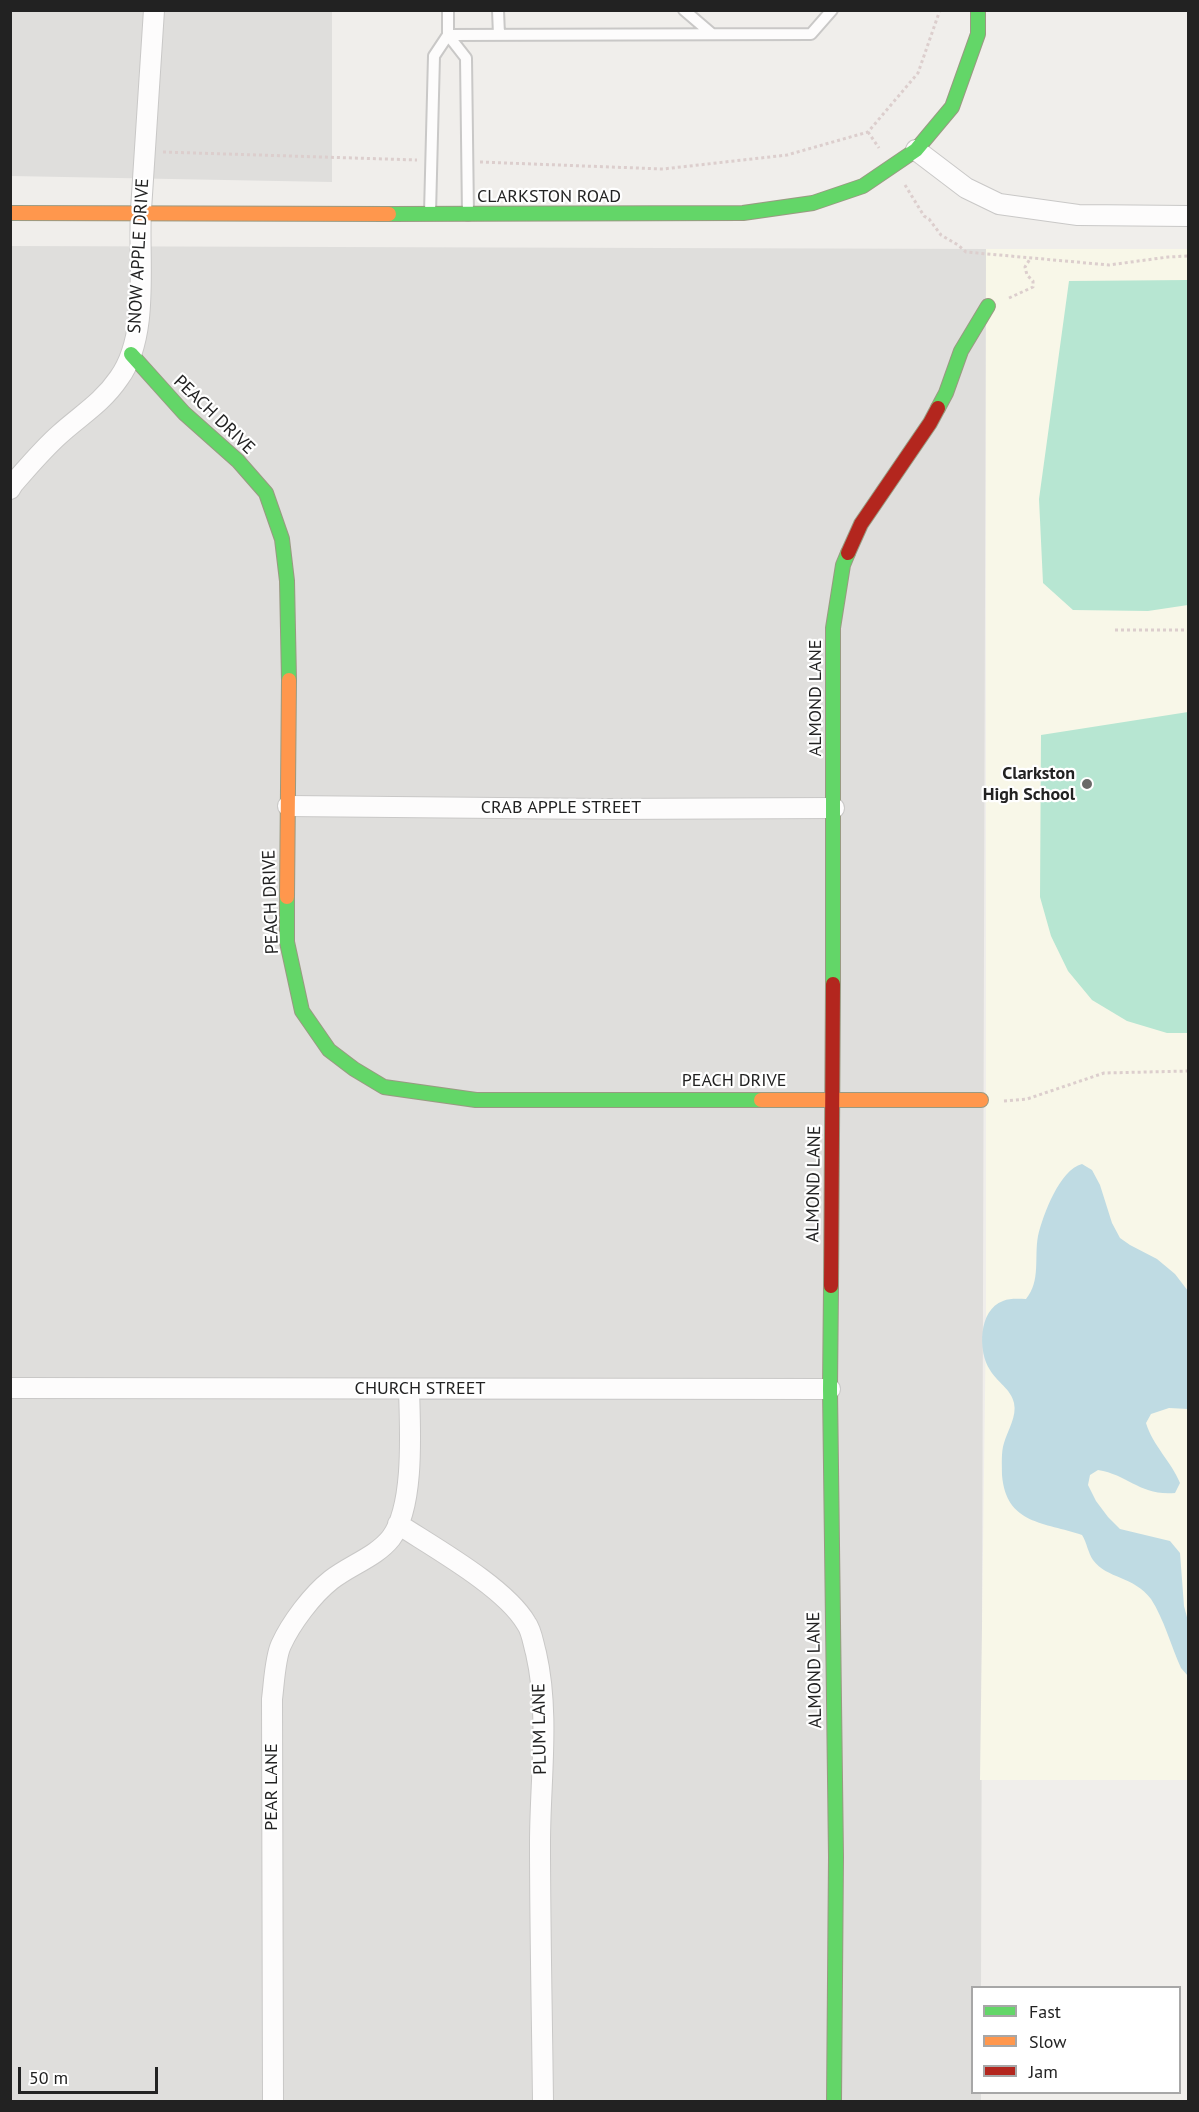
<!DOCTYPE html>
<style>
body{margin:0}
#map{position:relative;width:1199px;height:2112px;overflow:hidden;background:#f0eeeb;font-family:"PT Sans",sans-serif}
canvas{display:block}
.frame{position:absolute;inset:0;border:12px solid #222;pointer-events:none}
.legend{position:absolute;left:971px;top:1986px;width:210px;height:108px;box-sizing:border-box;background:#fff;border:2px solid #a7a7a7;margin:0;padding:8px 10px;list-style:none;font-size:18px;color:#222}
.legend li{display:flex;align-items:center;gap:12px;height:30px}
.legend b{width:30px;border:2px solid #a7a7a7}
.scale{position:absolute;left:18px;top:2067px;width:140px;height:27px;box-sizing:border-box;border:3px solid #222;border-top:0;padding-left:8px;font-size:18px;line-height:21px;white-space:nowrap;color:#222;-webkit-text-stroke:4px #fff;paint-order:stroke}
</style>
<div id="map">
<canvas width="1199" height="2112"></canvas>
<div class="frame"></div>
<ul class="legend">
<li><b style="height:8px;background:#63d668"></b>Fast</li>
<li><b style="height:8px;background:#ff974d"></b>Slow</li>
<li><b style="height:8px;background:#b3261e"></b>Jam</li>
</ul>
<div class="scale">50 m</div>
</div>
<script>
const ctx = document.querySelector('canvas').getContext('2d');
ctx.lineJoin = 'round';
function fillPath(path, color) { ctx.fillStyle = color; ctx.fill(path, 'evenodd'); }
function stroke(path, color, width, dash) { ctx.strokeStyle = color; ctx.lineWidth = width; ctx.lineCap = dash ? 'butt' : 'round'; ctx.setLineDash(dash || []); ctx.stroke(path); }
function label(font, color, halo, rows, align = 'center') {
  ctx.font = font + ' "PT Sans",sans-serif'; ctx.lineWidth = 4.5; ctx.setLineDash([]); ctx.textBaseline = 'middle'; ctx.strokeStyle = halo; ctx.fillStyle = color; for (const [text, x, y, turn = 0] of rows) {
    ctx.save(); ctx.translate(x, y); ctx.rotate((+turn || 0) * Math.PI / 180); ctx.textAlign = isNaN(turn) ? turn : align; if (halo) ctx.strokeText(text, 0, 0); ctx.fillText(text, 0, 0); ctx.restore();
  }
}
fillPath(new Path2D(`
 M11,11H332V182L11,176Z
 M11,246L986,249L981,1987L972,1988V2092L981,2093V2101L11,2102Z`), '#dfdedc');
fillPath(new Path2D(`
 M986,249H1188V1780H980L986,1319Z`), '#f8f7e8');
fillPath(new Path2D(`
 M1188,280V605L1148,611L1073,610L1043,583L1039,499L1069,281Z
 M1188,712V1033H1167L1127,1021L1092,1000L1068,971L1051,936L1040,897L1041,735Z`), '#b7e6d2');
fillPath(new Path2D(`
 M1082,1164L1092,1170L1100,1185L1112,1223L1120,1238L1130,1245L1157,1259L1175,1274L1188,1291V1409L1169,1408L1151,1414L1146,1423C1153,1446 1171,1461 1180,1483L1175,1493C1140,1496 1129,1475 1098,1470L1090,1475L1088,1485L1096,1501L1108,1517L1120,1529L1170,1541L1180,1553L1184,1606L1188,1621V1676L1181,1668C1171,1646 1164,1619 1151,1599C1134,1576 1107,1579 1093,1560C1088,1553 1087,1543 1082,1535C1045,1522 1006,1525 1002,1475C1002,1464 1001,1452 1004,1443C1008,1430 1017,1416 1014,1403C1011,1389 997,1382 990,1370C978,1352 978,1310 1003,1301C1010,1298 1019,1299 1026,1299C1041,1281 1034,1257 1038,1236C1043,1215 1060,1169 1082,1164Z`), '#bfdbe3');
const lane = new Path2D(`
 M498,10L499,35
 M684,10L712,34
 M448,35L811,34L832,10
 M448,35L466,58L468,215
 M430,213L434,56L448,35V10`);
const street = new Path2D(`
 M916,150L966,188L999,204L1078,215L1188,216
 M10,489L13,484C28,467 43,449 60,434C81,415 102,403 119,378C150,335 138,261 141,210C145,143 150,77 154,10
 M288,806L605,809L834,808
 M10,1388L830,1389
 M398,1524C433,1547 505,1587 526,1623C532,1631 533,1643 536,1653C550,1714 540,1780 540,1843C540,1929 542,2015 543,2102
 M273,2102L272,1699C274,1684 275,1658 281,1645C291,1623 312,1595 331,1580C350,1565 376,1557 391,1538C415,1506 410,1428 409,1389`);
const fast = new Path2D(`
 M389,214L743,213L813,203L863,186L916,150L952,107L978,34V10
 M131,354L184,413L238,461L266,493L282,539L287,581L289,680
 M938,408L946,393L961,351L988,306
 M287,897V942L302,1011L329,1050L354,1069L384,1087L476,1100H761
 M833,984V628L843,565L848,553
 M831,1286L830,1389L836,1857L834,2102`);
const slow = new Path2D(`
 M10,213L389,214
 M287,897L289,680
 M761,1100H981`);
const jam = new Path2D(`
 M848,553L861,524L930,423L938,408
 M831,1286L833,984`);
stroke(lane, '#c9c8c7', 14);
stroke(street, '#c9c8c7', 22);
stroke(fast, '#999a82', 16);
stroke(slow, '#999a82', 16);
stroke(jam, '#999a82', 16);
stroke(new Path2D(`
 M868,132L879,148
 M163,152L417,160
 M480,162L663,169L787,155L868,132L918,73L940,10
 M905,185L924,216L929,219L941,235L958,245L966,252L1109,265L1168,257L1188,256
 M1009,298L1033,287V281L1027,275L1025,267L1030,259
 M1115,630H1188
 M1004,1101L1027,1099L1104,1073L1188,1071`), '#dccecd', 3, [3, 3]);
stroke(lane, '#fdfcfc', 10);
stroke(street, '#fdfcfc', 20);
stroke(fast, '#63d668', 14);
stroke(slow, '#ff974d', 14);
stroke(jam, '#b3261e', 14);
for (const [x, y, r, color] of [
 [1087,784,6,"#6a6968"]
]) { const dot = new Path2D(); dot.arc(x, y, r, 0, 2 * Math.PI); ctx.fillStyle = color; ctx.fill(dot); stroke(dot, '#fff', 2); }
label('18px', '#222', '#fff', [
 ["CLARKSTON ROAD",549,197],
 ["SNOW APPLE DRIVE",139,256,-87],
 ["PEACH DRIVE",214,415,44],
 ["ALMOND LANE",816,698,-90],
 ["CRAB APPLE STREET",561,808],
 ["PEACH DRIVE",271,902,-92],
 ["PEACH DRIVE",734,1081],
 ["ALMOND LANE",814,1184,-89],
 ["CHURCH STREET",420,1389],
 ["ALMOND LANE",815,1670,-91],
 ["PLUM LANE",540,1729,-91],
 ["PEAR LANE",272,1787,-90]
]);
label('bold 18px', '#222', '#fff', [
 ["Clarkston",1075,774],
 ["High School",1075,795]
], 'right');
</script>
